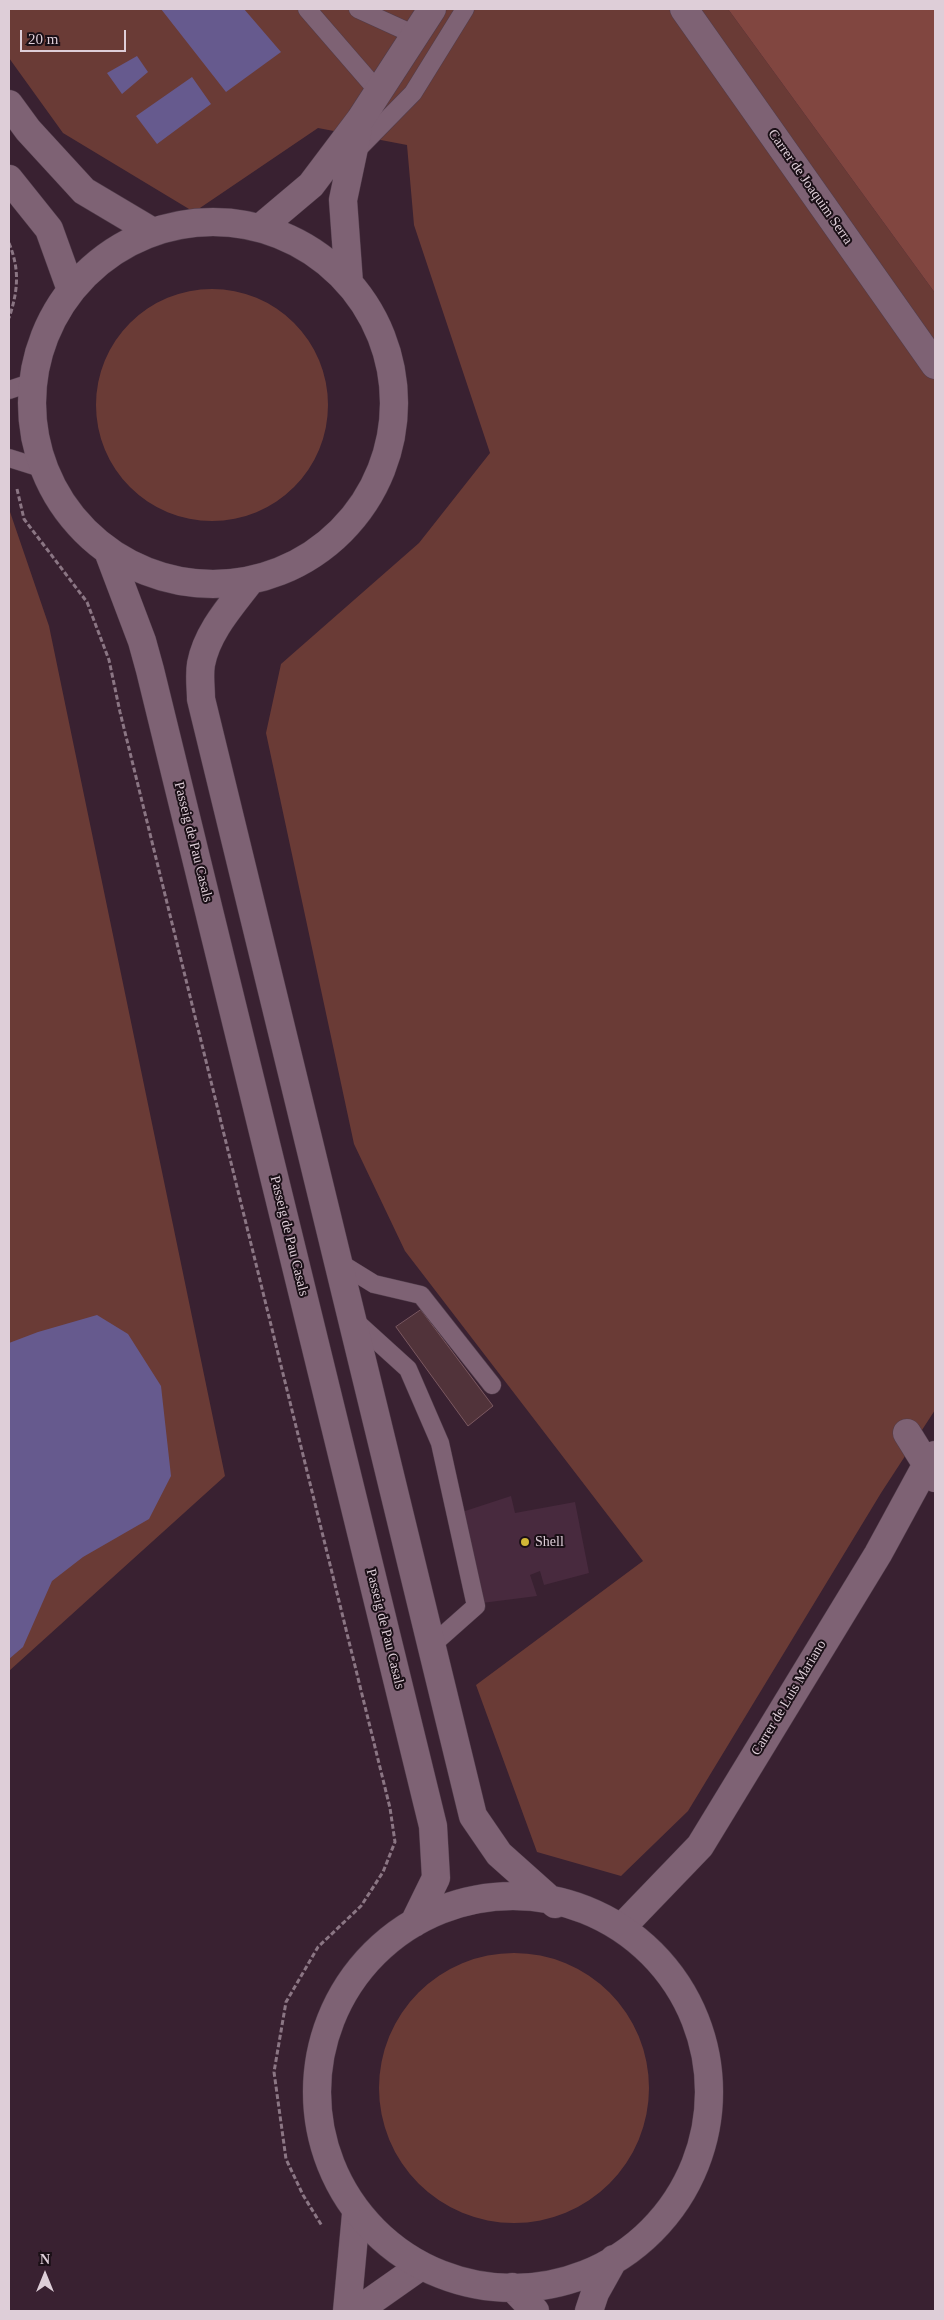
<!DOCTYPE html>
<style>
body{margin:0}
#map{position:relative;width:944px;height:2320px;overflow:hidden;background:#392131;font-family:"Times New Roman",serif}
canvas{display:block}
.frame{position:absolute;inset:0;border:10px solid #deced8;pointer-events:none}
.north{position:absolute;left:20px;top:2250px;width:50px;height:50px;-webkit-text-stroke:4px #1a0f16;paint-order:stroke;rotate:0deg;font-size:14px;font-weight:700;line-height:20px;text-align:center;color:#deced8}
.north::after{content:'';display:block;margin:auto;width:18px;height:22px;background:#deced8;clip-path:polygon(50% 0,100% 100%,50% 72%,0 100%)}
.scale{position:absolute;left:20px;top:30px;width:106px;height:22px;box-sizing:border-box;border:2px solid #deced8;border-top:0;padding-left:6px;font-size:15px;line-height:18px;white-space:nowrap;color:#deced8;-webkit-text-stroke:4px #1a0f16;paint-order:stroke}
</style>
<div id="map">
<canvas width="944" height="2320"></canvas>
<div class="frame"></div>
<div class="north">N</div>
<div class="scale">20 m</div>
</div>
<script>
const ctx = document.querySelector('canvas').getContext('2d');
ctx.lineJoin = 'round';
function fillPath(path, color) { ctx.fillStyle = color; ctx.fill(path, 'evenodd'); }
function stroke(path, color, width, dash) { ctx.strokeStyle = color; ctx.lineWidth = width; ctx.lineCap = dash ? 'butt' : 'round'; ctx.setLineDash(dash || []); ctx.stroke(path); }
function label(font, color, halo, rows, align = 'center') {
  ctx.font = font + ' "Times New Roman",serif'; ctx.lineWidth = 4; ctx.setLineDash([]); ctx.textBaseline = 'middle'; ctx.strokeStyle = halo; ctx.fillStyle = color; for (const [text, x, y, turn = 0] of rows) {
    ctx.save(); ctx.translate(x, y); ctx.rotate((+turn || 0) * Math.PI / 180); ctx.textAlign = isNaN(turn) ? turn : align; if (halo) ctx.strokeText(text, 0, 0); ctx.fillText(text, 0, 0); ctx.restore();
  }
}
fillPath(new Path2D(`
 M511,1496L515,1513L575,1502L589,1573L544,1585L540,1571L530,1575L537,1596L482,1603L459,1513Z`), '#482a3e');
fillPath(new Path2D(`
 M9,9H728L935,293V1410L881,1493L688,1811L621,1876L537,1852L476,1685L643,1561L405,1251L354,1144L266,733L281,664L419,543L490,453L414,225L407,145L318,128L194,212L63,133L9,58Z
 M96 405a116 116 0 1 1 232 0a116 116 0 1 1-232 0Z
 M9,509L49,626L225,1476L9,1671Z
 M379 2088a135 135 0 1 1 270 0a135 135 0 1 1-270 0Z`), '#6a3b36');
fillPath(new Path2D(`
 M728,9H935V293Z`), '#814640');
fillPath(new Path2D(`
 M161,9H244L281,52L226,92Z
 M137,56L148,72L122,94L107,73Z
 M192,77L211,104L157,144L136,116Z
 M97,1315L128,1334L161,1386L171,1476L149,1519L83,1557L52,1581L23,1647L9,1659V1343L38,1332Z`), '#665a8e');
const building = new Path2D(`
 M421,1310L493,1406L468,1426L396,1327Z`);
fillPath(building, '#51333a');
stroke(building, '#7b5961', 1);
const service = new Path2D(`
 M307,9L378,91
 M358,9L415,35
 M355,152L413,93L465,9
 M9,390L33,382
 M9,458L44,469
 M340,1263L374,1284L421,1295L492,1385
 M354,1320L408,1369L440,1443L476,1606L432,1645`);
const minor = new Path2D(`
 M684,9L935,365
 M907,1433L935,1478
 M623,1926L700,1846L878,1554L927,1464L935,1455
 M347,2311L356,2214
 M357,2311L421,2266`);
const tertiary = new Path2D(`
 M9,104L28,130L84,191L153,232
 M9,179L49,229L71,290
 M32 403a181 181 0 1 1 362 0a181 181 0 1 1-362 0Z
 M260,228L311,185L360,120L432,9
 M349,283L343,200L358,129
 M108,551L142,641L150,670L433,1826L436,1878L414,1923
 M250,581C231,606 207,632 201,664C199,676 201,688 201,699L473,1816L499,1854L555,1904
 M317 2092a196 196 0 1 1 392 0a196 196 0 1 1-392 0Z
 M512,2287L535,2311
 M589,2311L595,2293L614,2259`);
stroke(service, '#513d4b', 19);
stroke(minor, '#513d4b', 29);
stroke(tertiary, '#513d4b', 29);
stroke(new Path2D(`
 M9,243C20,270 18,291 9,318
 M17,489L24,519L87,602L109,660L120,712L390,1808L395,1842L383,1872L361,1906L318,1947L286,2002L274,2072L286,2159L303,2195L322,2226`), '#8b7684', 3, [5, 2.5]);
stroke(service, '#7e6274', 18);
stroke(minor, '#7e6274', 28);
stroke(tertiary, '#7e6274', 28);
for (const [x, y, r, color] of [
 [525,1542,5,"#d1b736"]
]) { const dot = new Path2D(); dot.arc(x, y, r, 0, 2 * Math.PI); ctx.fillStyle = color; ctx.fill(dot); stroke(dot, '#1a0f16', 2); }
label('14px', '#deced8', '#1a0f16', [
 ["Carrer de Joaquim Serra",810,187,55],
 ["Passeig de Pau Casals",193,842,76],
 ["Passeig de Pau Casals",289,1236,76],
 ["Passeig de Pau Casals",385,1629,76],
 ["Carrer de Luis Mariano",789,1698,-59]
]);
label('14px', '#deced8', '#1a0f16', [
 ["Shell",535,1542]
], 'left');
</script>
